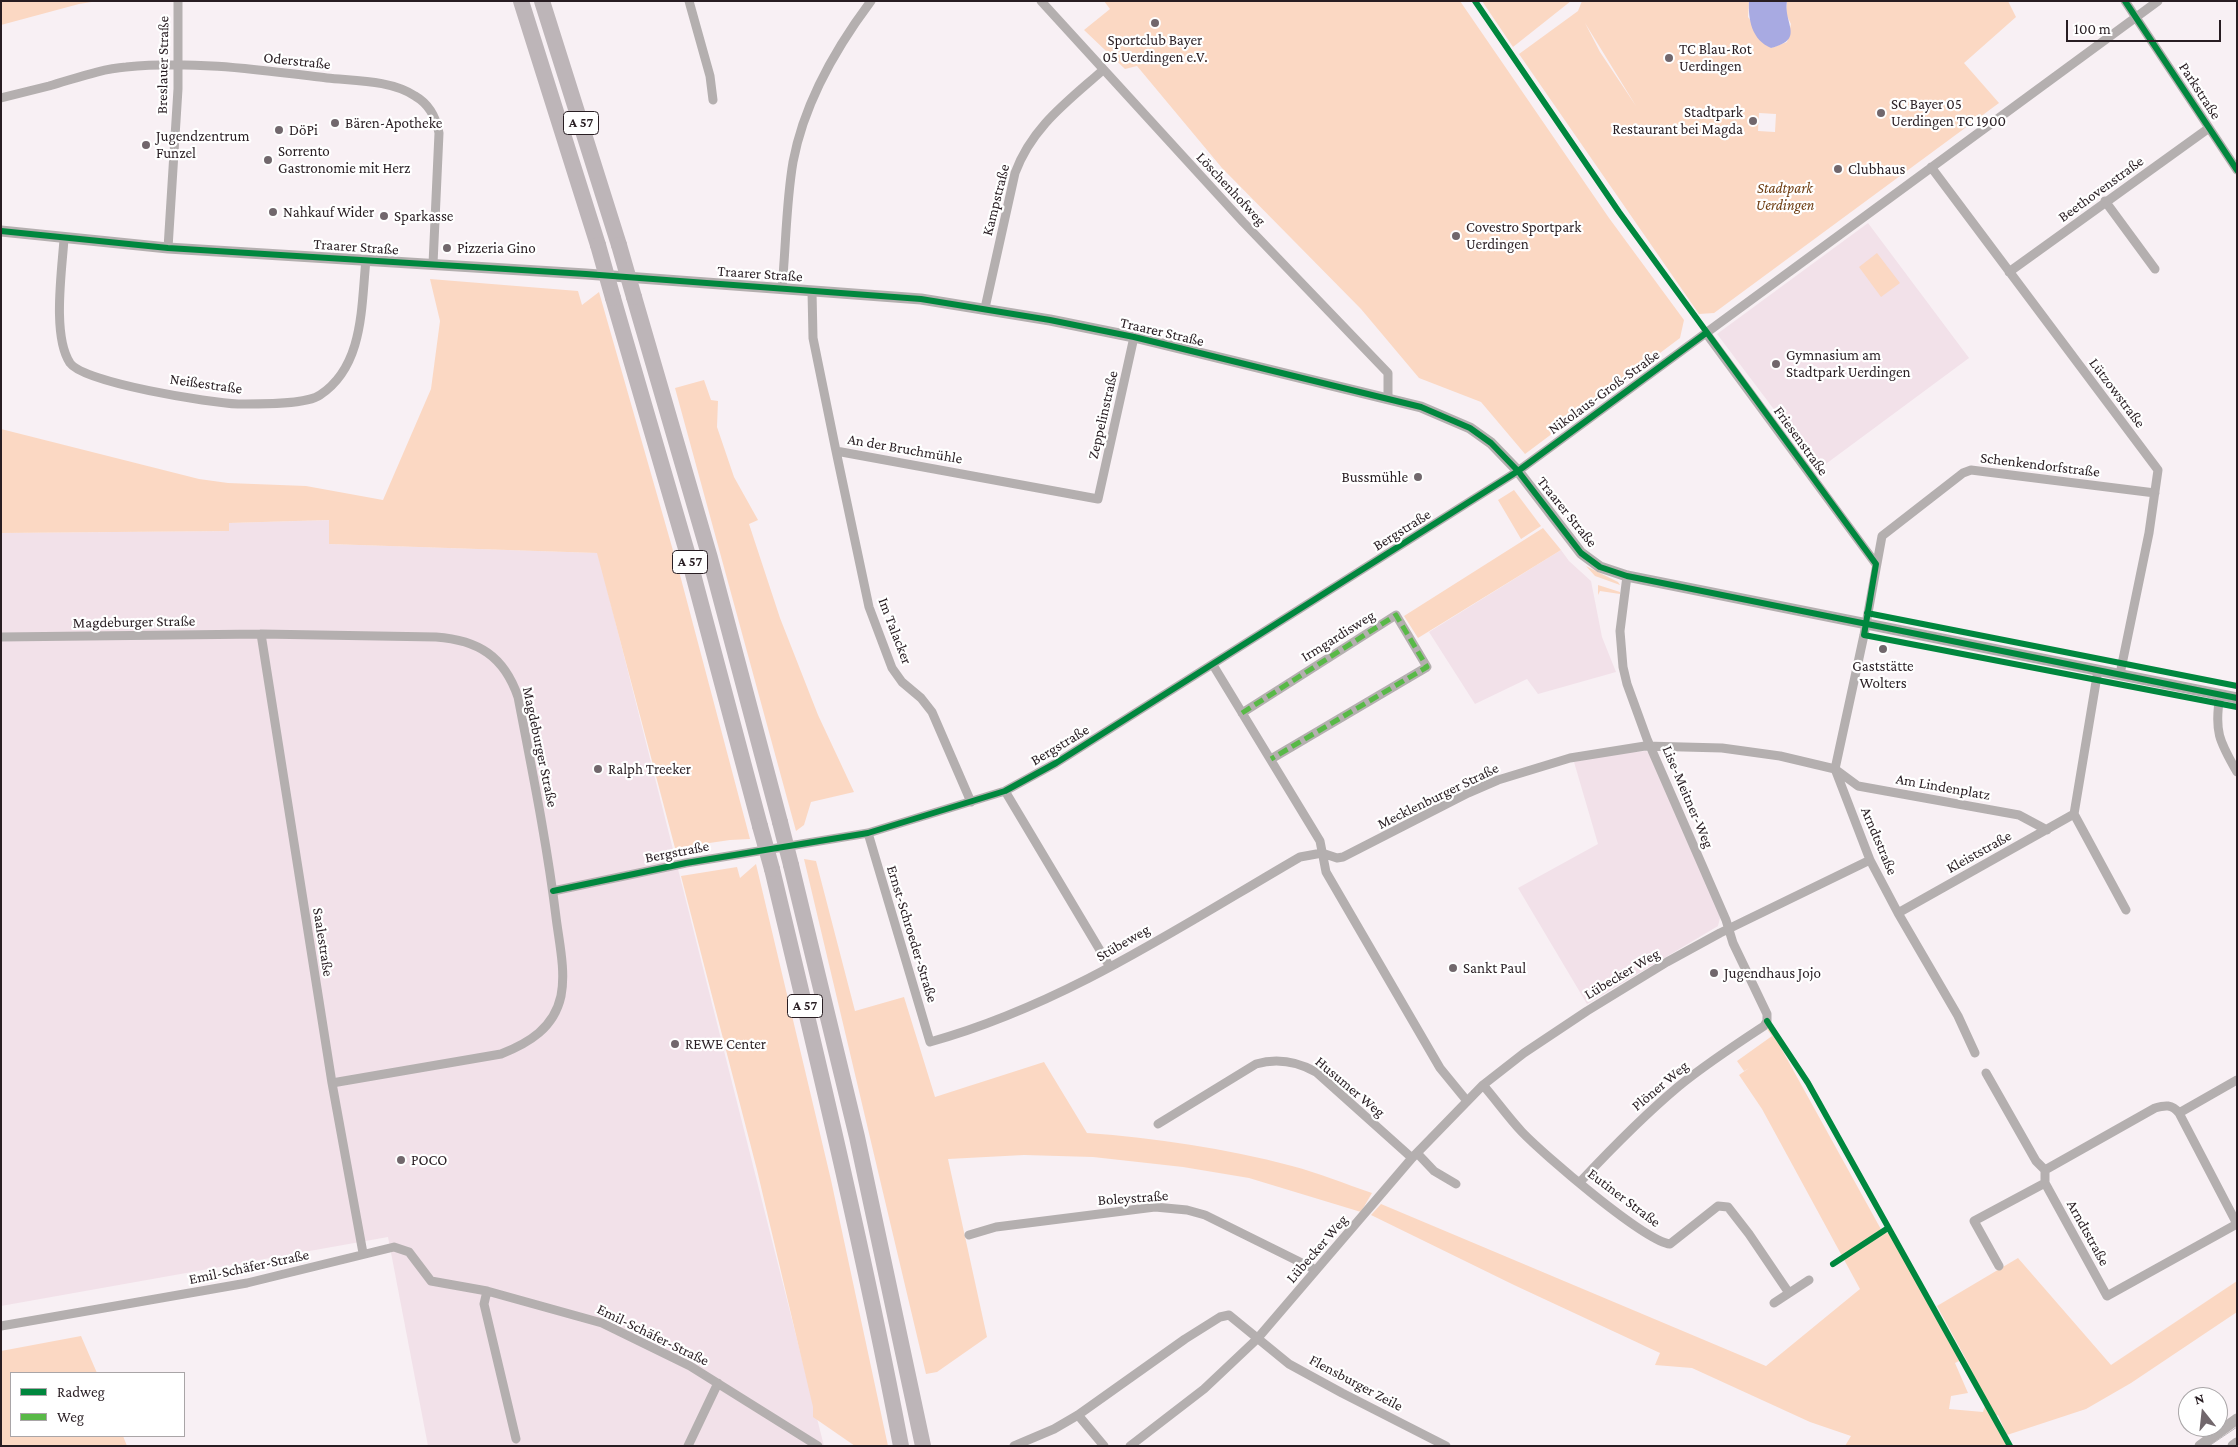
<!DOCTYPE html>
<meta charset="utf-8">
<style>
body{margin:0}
#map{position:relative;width:2238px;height:1447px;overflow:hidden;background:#f8f0f4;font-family:"Crimson Pro",serif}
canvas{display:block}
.frame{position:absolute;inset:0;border:2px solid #281d22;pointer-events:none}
.legend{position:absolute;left:10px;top:1372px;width:175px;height:65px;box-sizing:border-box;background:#fff;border:1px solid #a9a5a7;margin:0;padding:6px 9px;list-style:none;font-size:15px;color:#281d22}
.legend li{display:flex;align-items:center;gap:10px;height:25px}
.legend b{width:25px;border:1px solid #a9a5a7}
.north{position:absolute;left:2178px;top:1387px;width:50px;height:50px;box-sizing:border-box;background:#fff;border:1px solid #a9a5a7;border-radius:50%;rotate:344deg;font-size:14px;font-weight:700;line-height:20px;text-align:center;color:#281d22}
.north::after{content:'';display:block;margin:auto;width:18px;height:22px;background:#71676c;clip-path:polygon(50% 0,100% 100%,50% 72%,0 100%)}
.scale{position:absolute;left:2066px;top:20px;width:155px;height:22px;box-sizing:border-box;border:2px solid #281d22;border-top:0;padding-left:6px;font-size:15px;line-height:18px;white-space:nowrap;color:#281d22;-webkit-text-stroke:4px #fff;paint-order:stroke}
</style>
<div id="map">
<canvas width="2238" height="1447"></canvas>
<div class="frame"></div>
<ul class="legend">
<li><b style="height:6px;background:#00873e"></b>Radweg</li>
<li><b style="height:6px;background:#58b947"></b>Weg</li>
</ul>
<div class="north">N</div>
<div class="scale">100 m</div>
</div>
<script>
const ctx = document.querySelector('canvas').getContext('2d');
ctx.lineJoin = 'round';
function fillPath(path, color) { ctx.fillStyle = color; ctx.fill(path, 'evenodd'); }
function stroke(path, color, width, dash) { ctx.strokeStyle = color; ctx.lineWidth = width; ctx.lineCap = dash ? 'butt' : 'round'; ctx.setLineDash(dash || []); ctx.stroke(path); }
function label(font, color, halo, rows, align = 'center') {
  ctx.font = font + ' "Crimson Pro",serif'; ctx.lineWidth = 4.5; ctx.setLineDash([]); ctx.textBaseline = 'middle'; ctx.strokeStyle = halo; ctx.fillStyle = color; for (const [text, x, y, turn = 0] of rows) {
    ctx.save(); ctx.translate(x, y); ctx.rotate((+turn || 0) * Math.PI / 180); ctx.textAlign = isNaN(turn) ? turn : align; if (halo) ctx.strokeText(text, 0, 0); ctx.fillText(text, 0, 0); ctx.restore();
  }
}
fillPath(new Path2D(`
 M1868,223L1969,358L1819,469L1717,334Z
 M330,520L329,544L598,553L824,1446H428L388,1237L1,1306V533L229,531L228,523Z
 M1561,550L1569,561L1591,581L1602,637L1616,672L1538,694L1527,679L1475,704L1429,632Z
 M1646,751L1650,754L1715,901L1720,918L1718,926L1587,1004L1518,888L1598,844L1574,762L1614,753Z`), '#f2e1e9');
fillPath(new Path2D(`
 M1,1H98L79,4L1,25Z
 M1104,1H1460L1609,218L1684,320L1680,338L1525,454L1481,402L1419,378L1361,309L1222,168L1137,66L1125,69L1084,30L1110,9Z
 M1482,1H1571L1513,47Z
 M1582,1H1749L1748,17L1771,48L1787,42L1791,24L1786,14L1787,1H2008L2016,17L1964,63L1999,103L1714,313L1699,314L1519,54L1578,11ZM1585,23L1636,106L1600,52ZM1759,113L1776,114L1775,132L1758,131Z
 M1877,253L1900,283L1881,297L1859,267Z
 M430,279L578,291L582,305L599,292L680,575L750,839L730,840L675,848L597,553L329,544V520L229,523V531L1,533V429L199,479L228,483L306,486L383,500L431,389L440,321Z
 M704,380L711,400L718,401L717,427L734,477L758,520L749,524L780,618L818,715L854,792L811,802L804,825L796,831L675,388Z
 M1514,490L1541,526L1521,539L1498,500Z
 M1543,528L1561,550L1418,638L1404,616Z
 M1586,566L1618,582L1620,585L1595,576Z
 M1598,585L1620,592V594L1600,591L1598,595Z
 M804,859L816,861L855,1011L904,997L935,1097L1044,1062L1087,1133C1156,1138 1224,1148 1292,1166C1319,1173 1345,1184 1372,1193L1361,1212L1249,1178L1183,1167L1093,1157L1024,1155L948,1159L987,1337L937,1372L926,1374Z
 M756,864L831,1180L888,1446H855L813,1417V1407L757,1170L681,876L737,867L740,878Z
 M1769,1028L1772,1029L1782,1046L1781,1048L1883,1233H1889L1959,1360L1964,1357L1974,1374L1937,1306L2018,1258L2111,1365L2237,1281V1312L2131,1383L2086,1409L2007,1435L1998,1415L1996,1416L1963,1359L1955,1363L1968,1393L1951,1396L1949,1409L1983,1412L1985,1406L2007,1446H1845L1851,1436L1810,1422L1692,1368L1655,1365L1660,1353L1514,1285L1371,1215L1381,1204L1766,1366L1860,1289L1762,1109L1739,1075L1749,1068L1744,1071L1737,1061L1772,1036L1767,1029Z
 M81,1336L97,1373H11V1436H123L127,1446H1V1351Z`), '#fbd8c3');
fillPath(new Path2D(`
 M1749,1H1787C1783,24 1806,39 1771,48C1752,40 1748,20 1749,1Z`), '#a8aae2');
stroke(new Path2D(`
 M689,1L710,76L713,100
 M1041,1L1243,222L1388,373V399
 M2125,1L2237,170
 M1,98C17,94 33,90 49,86C74,79 100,69 126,67C192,60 261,70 327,78C355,81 391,80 415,96C429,104 436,117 439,133L433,264
 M1931,167L2158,470L2149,533L2120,674
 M2105,201L2155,269
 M64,239C62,270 52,336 70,363C84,383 211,403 238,404C256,404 306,405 320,395C364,366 361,307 366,260
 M168,248L178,89V1
 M2009,272L2209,128
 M782,288C786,246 786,203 793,162C804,103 835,49 871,1
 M812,291L813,338L836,451L1098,499L1134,337
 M985,308L1015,173C1032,127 1067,102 1103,70
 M1706,333L1876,564
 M836,451L869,607L892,668L902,682L921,698L932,712L971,802
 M261,634L332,1083L363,1253
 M1,637L261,634L436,637C478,640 504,656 518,697C532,770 547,843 556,917C559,942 566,971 561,996C554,1028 529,1043 501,1054L332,1083
 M1213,665L1320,841L1326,872L1440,1068L1467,1101
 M2220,695C2214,731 2219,741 2237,772
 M1242,713L1396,615L1427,667L1271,759
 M1005,791L1110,967
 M2074,814L2126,910
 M868,833L930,1042C1064,1005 1181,926 1300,857L1322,853L1337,858L1343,857L1468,793L1498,780L1570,758L1645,746L1722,748L1780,756L1835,769L1858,786L2019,815L2047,830
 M553,891L686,863L868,833L1005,791L1056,763L1518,471L2158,1
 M1898,913L2074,814L2098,670
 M1975,1053L1958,1016L1898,913L1870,860L1835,769L1864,635L1882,536L1963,473L1971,470L2155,493
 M1986,1073L2036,1161L2045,1170V1183L2107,1296L2237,1224L2179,1113
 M1483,1085C1496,1100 1508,1117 1522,1132C1543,1154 1644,1241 1670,1244L1718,1206L1728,1207L1749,1234L1789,1293
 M1158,1124L1256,1064C1277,1058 1296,1061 1316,1072L1412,1158
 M1417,1153L1434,1171L1456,1184
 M2045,1170L2155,1108C2165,1105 2172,1104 2179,1113L2237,1080
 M1580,1182C1611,1149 1643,1116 1679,1086C1706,1064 1735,1045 1764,1026L1767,1021V1014L1733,943L1726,920L1647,739L1627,684L1623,667L1620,631L1627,576
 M969,1235L996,1227L1155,1207L1187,1210L1205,1215L1316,1270
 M1999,1266L1974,1221L2045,1183
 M487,1291L484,1304L516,1439
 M1774,1303L1809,1280
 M1,1326L247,1283L394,1247L409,1252L431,1281L487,1291L602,1323L690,1366L818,1446
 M1078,1415L1104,1446
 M688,1446L718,1383
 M1014,1446L1054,1429L1078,1415L1185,1339L1220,1317L1229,1315L1289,1364L1342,1393L1446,1446
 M1130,1446L1204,1389L1257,1339L1412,1158L1483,1085L1524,1053L1587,1011L1667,962L1720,933L1870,860`), '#b4afaf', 9);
stroke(new Path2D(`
 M1,231L168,248L586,274L921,299L1050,320L1134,337L1421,407L1470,428L1491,443L1518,471L1581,553L1600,567L1627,576L2237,698
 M2200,1446L2237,1419
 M2233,1446L2237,1443`), '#b4afaf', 11);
stroke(new Path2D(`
 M521,1L598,245
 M542,1L619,245
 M634,297L710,558L780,822
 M613,298L689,559L760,826
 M791,865L857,1137L923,1446
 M772,869C818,1061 864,1252 901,1446`), '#bdb5b8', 16);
stroke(new Path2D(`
 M2209,1446L2237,1427`), '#bcb6b8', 1);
stroke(new Path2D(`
 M598,245L613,298
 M619,245L634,297
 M780,822L791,865
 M760,826L772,869`), '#bdb5b8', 16);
stroke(new Path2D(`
 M1242,713L1396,615L1427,667L1271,759`), '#58b947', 5, [10, 5]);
stroke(new Path2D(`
 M1475,1L1619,212L1876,564L1864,635L2237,707
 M2125,1L2237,170
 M1,231L168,248L586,274L921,299L1050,320L1134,337L1421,407L1470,428L1491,443L1518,471L1581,553L1600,567L1627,576L2237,698
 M1867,613L2237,686
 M553,891L686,863L868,833L1005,791L1056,763L1518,471L1706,333
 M1767,1021L1808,1083L2010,1446
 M1833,1264L1888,1228`), '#00873e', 6);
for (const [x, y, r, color] of [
 [1155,23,5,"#71676c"],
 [1669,58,5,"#71676c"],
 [1881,113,5,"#71676c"],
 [1753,121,5,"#71676c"],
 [335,123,5,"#71676c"],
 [279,130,5,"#71676c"],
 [146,145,5,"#71676c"],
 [268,160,5,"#71676c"],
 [1838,169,5,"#71676c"],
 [273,212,5,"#71676c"],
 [384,216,5,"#71676c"],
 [1456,236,5,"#71676c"],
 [447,248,5,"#71676c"],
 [1776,364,5,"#71676c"],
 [1418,477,5,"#71676c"],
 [1883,649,5,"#71676c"],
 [598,769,5,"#71676c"],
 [1453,968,5,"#71676c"],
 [1714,973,5,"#71676c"],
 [675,1044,5,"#71676c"],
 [401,1160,5,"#71676c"]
]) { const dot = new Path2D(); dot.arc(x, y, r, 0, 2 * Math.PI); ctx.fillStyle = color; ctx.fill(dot); stroke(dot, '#fff', 2); }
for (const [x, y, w] of [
 [581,123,35],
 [690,562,35],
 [805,1006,35]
]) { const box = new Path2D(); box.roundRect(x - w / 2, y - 11.5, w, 23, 4); ctx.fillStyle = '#fff'; ctx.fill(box); stroke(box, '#281d22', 1); }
label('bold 14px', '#281d22', null, [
 ["A 57",581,123],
 ["A 57",690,562],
 ["A 57",805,1006]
]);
label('15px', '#281d22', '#fff', [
 ["Sportclub Bayer",1155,40,"center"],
 ["05 Uerdingen e.V.",1155,57,"center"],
 ["TC Blau-Rot",1679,49],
 ["Uerdingen",1679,66],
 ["SC Bayer 05",1891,104],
 ["Uerdingen TC 1900",1891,121],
 ["Stadtpark",1743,112,"right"],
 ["Restaurant bei Magda",1743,129,"right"],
 ["Bären-Apotheke",345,123],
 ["DöPi",289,130],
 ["Jugendzentrum",156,136],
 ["Funzel",156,153],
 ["Sorrento",278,151],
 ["Gastronomie mit Herz",278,168],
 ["Clubhaus",1848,169],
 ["Nahkauf Wider",283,212],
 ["Sparkasse",394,216],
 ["Covestro Sportpark",1466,227],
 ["Uerdingen",1466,244],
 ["Pizzeria Gino",457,248],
 ["Gymnasium am",1786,355],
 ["Stadtpark Uerdingen",1786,372],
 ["Bussmühle",1408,477,"right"],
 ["Gaststätte",1883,666,"center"],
 ["Wolters",1883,683,"center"],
 ["Ralph Treeker",608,769],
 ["Sankt Paul",1463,968],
 ["Jugendhaus Jojo",1724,973],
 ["REWE Center",685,1044],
 ["POCO",411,1160]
], 'left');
label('15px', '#281d22', '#fff', [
 ["Oderstraße",297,61,6],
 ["Breslauer Straße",163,65,-89],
 ["Parkstraße",2200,91,57],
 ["Löschenhofweg",1231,189,47],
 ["Beethovenstraße",2101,189,-36],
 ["Kampstraße",996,200,-76],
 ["Traarer Straße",356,247,4],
 ["Traarer Straße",760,274,4],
 ["Traarer Straße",1162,332,13],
 ["Neißestraße",206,384,8],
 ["Nikolaus-Groß-Straße",1604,392,-36],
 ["Lützowstraße",2117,393,53],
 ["Zeppelinstraße",1103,415,-77],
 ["Friesenstraße",1801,441,54],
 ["An der Bruchmühle",905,449,10],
 ["Schenkendorfstraße",2040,465,7],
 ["Traarer Straße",1567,512,51],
 ["Bergstraße",1402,530,-32],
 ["Magdeburger Straße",134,622,-1],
 ["Im Talacker",895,631,69],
 ["Irmgardisweg",1338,636,-32],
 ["Bergstraße",1060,745,-31],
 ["Magdeburger Straße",540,747,78],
 ["Am Lindenplatz",1943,787,10],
 ["Mecklenburger Straße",1438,796,-26],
 ["Lise-Meitner-Weg",1688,797,67],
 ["Arndtstraße",1879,841,67],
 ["Bergstraße",677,852,-11],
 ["Kleiststraße",1979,852,-29],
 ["Ernst-Schroeder-Straße",912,934,73],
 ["Saalestraße",323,942,81],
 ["Stübeweg",1123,943,-30],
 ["Lübecker Weg",1622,974,-31],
 ["Plöner Weg",1660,1086,-40],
 ["Husumer Weg",1350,1087,40],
 ["Boleystraße",1133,1198,-4],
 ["Eutiner Straße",1624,1198,37],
 ["Arndtstraße",2088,1233,61],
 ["Lübecker Weg",1317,1249,-49],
 ["Emil-Schäfer-Straße",249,1267,-12],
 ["Emil-Schäfer-Straße",653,1335,26],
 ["Flensburger Zeile",1356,1383,28]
]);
label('italic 15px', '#6e3d12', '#fff', [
 ["Stadtpark",1785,188],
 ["Uerdingen",1785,205]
]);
</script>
